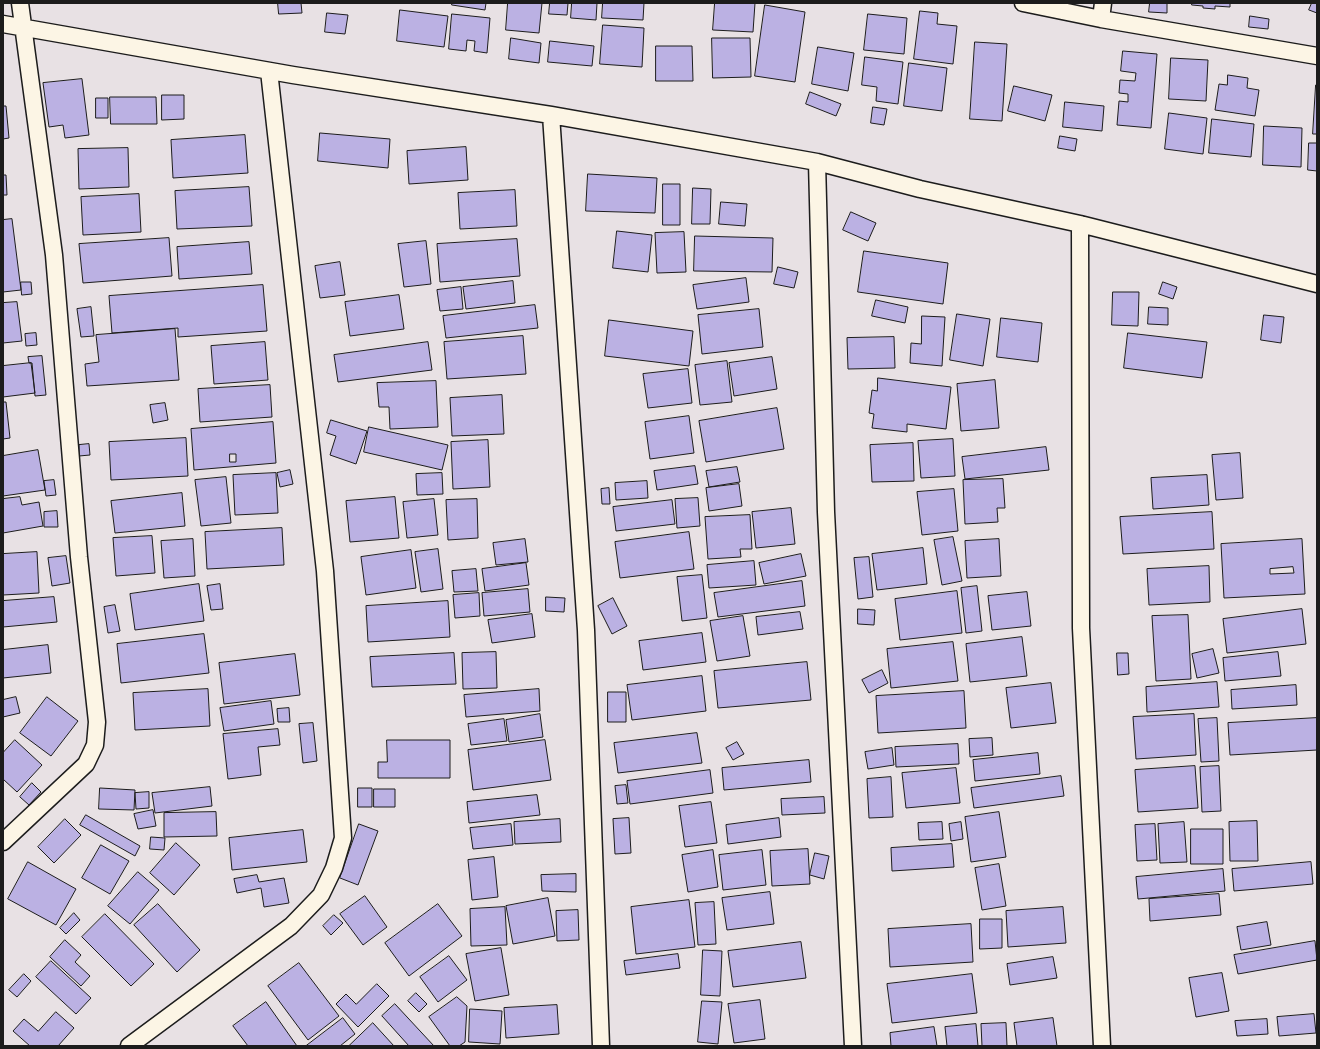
<!DOCTYPE html>
<style>
body{margin:0}
#map{position:relative;width:1320px;height:1049px;overflow:hidden;background:#e8e1e4;font-family:"Patrick Hand",sans-serif}
canvas{display:block}
.frame{position:absolute;inset:0;border:4px solid #1c1c1c;pointer-events:none}
</style>
<div id="map">
<canvas width="1320" height="1049"></canvas>
<div class="frame"></div>
</div>
<script>
const ctx = document.querySelector('canvas').getContext('2d');
ctx.lineJoin = 'round';
function fillPath(path, color) { ctx.fillStyle = color; ctx.fill(path, 'evenodd'); }
function stroke(path, color, width, dash) { ctx.strokeStyle = color; ctx.lineWidth = width; ctx.lineCap = dash ? 'butt' : 'round'; ctx.setLineDash(dash || []); ctx.stroke(path); }
const building = new Path2D(`
 M278,3H301L302,13L279,14Z
 M452,3H486L485,10L452,5Z
 M508,3H542L539,33L506,30Z
 M550,3H568L567,15L549,14Z
 M572,3H597L596,20L571,18Z
 M603,3H644L643,20L602,18Z
 M715,3H755L753,32L713,30Z
 M1150,3H1167V13L1149,12Z
 M1192,3H1230V7L1215,6V9L1203,8V6L1192,5Z
 M1312,3H1317V13L1309,10Z
 M765,5L805,12L795,82L755,76Z
 M400,10L448,16L444,47L397,41Z
 M920,11L938,13L937,24L957,26L953,64L914,59Z
 M327,13L348,15L345,34L325,32Z
 M452,14L490,18L487,53L474,51L475,41L467,40L466,51L449,49Z
 M868,14L907,18L904,54L864,50Z
 M1250,16L1269,19L1268,29L1249,27Z
 M603,25L644,28L642,67L600,64Z
 M511,38L541,43L539,63L509,59Z
 M712,38H750L751,77L713,78Z
 M550,41L594,46L592,66L548,62Z
 M975,42L1007,44L1002,121L970,119Z
 M656,46H692L693,81H656Z
 M818,47L854,53L848,91L812,84Z
 M1123,51L1157,54L1151,128L1117,125L1119,101L1128,102V94L1119,93L1120,80L1135,81L1136,73L1121,71Z
 M865,57L903,62L898,104L876,101L877,87L862,85Z
 M1171,58L1208,60L1206,101L1169,99Z
 M909,63L947,68L942,111L904,106Z
 M1228,75L1248,78L1247,88L1259,90L1255,116L1215,110L1219,84L1227,85Z
 M82,79L89,135L65,138L63,125L49,127L43,83Z
 M1316,85H1317V134H1313Z
 M1014,86L1052,95L1045,121L1008,111Z
 M810,92L841,104L836,116L806,104Z
 M162,95H184V119L162,120Z
 M110,97H156L157,124H111Z
 M96,98H108V118H96Z
 M1065,102L1104,106L1102,131L1063,127Z
 M3,106H6L9,138L3,139Z
 M873,107L887,109L884,125L871,123Z
 M1169,113L1207,118L1203,154L1165,149Z
 M1212,119L1254,124L1251,157L1209,153Z
 M1264,126L1302,128L1301,167L1263,165Z
 M320,133L390,139L388,168L318,161Z
 M245,135L248,173L173,178L171,140Z
 M1060,136L1077,139L1075,151L1058,148Z
 M1309,143H1317V171L1308,170Z
 M466,147L468,180L409,184L407,151Z
 M128,148L129,187L79,189L78,149Z
 M588,174L657,178L655,213L586,211Z
 M3,175H6L7,195H3Z
 M663,184H680V225H663Z
 M249,187L252,226L177,229L175,191Z
 M693,188L711,189L710,224H692Z
 M515,190L517,226L460,229L458,193Z
 M139,194L141,232L83,235L81,197Z
 M721,202L747,204L745,226L719,224Z
 M851,212L876,223L868,241L843,230Z
 M12,219L21,290L3,292V220Z
 M617,231L652,235L648,272L613,268Z
 M684,232L686,272L657,273L655,233Z
 M695,236L773,238L772,272L694,271Z
 M169,238L172,276L83,283L79,244Z
 M517,239L520,276L440,282L437,244Z
 M426,241L431,284L404,287L398,244Z
 M249,242L252,274L179,279L177,247Z
 M864,251L948,263L943,304L858,292Z
 M340,262L345,295L320,298L315,266Z
 M778,267L798,272L794,288L774,284Z
 M746,278L749,302L697,309L693,285Z
 M513,281L515,303L466,309L463,287Z
 M21,282H31L32,294L22,295Z
 M1163,282L1177,287L1173,299L1159,294Z
 M263,285L267,331L178,337V328L112,333L109,296Z
 M461,287L463,309L440,311L437,290Z
 M1113,292H1139L1138,326L1112,325Z
 M399,295L404,329L350,336L345,302Z
 M876,300L908,307L905,323L872,316Z
 M17,302L22,341L3,343V303Z
 M535,305L538,328L446,338L443,316Z
 M91,307L94,336L81,337L77,309Z
 M1149,307L1168,308V325L1148,324Z
 M759,309L763,347L702,354L698,315Z
 M957,314L990,319L983,366L950,360Z
 M1264,315L1284,317L1281,343L1261,340Z
 M922,316L945,317L942,366L910,363L911,343L921,344Z
 M1001,318L1042,323L1038,362L997,357Z
 M609,320L693,331L689,366L605,356Z
 M175,329L179,380L87,386L85,364L99,362L96,335Z
 M36,333L37,345L26,346L25,334Z
 M1128,333L1207,342L1202,378L1124,368Z
 M523,336L526,374L447,379L444,342Z
 M894,337L895,368L848,369L847,338Z
 M265,342L268,380L214,384L211,346Z
 M428,342L432,370L338,382L334,355Z
 M42,356L46,395L35,396L32,363H29L28,357Z
 M772,357L777,389L734,396L729,363Z
 M727,361L732,402L700,405L695,365Z
 M31,363L35,393L3,397V366Z
 M688,369L692,403L648,408L643,374Z
 M878,378L951,387L946,429L907,424V432L872,428L874,414L869,413L872,390L877,391Z
 M995,380L999,428L961,431L957,384Z
 M436,381L438,427L390,429L389,407H379L377,383Z
 M270,385L272,417L200,422L198,389Z
 M502,395L504,434L452,436L450,398Z
 M3,402H6L10,438L3,439Z
 M165,403L168,420L153,423L150,405Z
 M777,408L784,449L706,462L699,421Z
 M689,416L694,453L650,459L645,422Z
 M331,420L367,431L356,464L330,455L336,436L327,433Z
 M273,422L276,463L194,470L191,429ZM230,454H236V462H230Z
 M369,427L448,445L442,470L364,452Z
 M186,438L188,476L111,480L109,442Z
 M953,439L955,476L921,478L918,441Z
 M488,440L490,487L453,489L451,442Z
 M913,443L914,481L872,482L870,445Z
 M89,444L90,455L79,456V445Z
 M1046,447L1049,470L965,479L962,457Z
 M38,450L45,490L3,496V456Z
 M1240,453L1243,498L1216,500L1212,455Z
 M695,466L698,484L657,490L654,471Z
 M737,467L740,482L709,487L706,471Z
 M290,470L293,484L280,487L277,473Z
 M276,473L278,513L235,515L233,475Z
 M442,473L443,494L417,495L416,474Z
 M1207,475L1209,505L1153,509L1151,478Z
 M226,477L231,523L201,526L195,480Z
 M1003,479L1005,508H997L998,522L965,524L963,480Z
 M54,480L56,495L46,496L44,481Z
 M647,481L648,498L616,500L615,483Z
 M739,484L742,506L709,511L706,488Z
 M609,488L610,504H602L601,489Z
 M954,489L958,531L922,535L917,492Z
 M182,493L185,526L115,533L111,501Z
 M20,497L22,505L39,502L43,526L3,533V499Z
 M395,497L399,538L350,542L346,501Z
 M698,498L700,526L677,528L675,499Z
 M434,499L438,535L407,538L403,502Z
 M477,499L478,538L448,540L446,500Z
 M672,500L675,524L616,531L613,507Z
 M791,508L795,544L756,548L752,512Z
 M57,511L58,527H44V512Z
 M1212,512L1214,549L1123,554L1120,517Z
 M750,515L752,549H740L741,557L708,559L705,517Z
 M282,528L284,565L207,569L205,532Z
 M689,532L694,569L620,578L615,542Z
 M152,536L155,573L116,576L113,538Z
 M953,537L962,581L942,585L934,540Z
 M193,539L195,576L164,578L161,541Z
 M525,539L528,562L496,565L493,543Z
 M999,539L1001,576L967,578L965,541Z
 M1302,539L1305,594L1224,598L1221,544ZM1293,567L1294,573L1270,574V569Z
 M923,548L927,584L877,590L872,554Z
 M438,549L443,589L421,592L415,552Z
 M411,550L416,588L366,595L361,557Z
 M37,552L39,593L3,595V554Z
 M801,554L806,576L764,584L759,563Z
 M66,556L70,583L52,586L48,558Z
 M869,557L873,597L858,599L854,558Z
 M754,561L756,585L709,588L707,565Z
 M526,563L529,585L485,591L482,569Z
 M1209,566L1210,602L1149,605L1147,569Z
 M476,569L478,591L454,592L452,571Z
 M702,575L707,618L682,621L677,577Z
 M802,581L805,606L718,617L714,593Z
 M199,584L204,621L135,630L130,594Z
 M220,584L223,609L211,610L207,586Z
 M977,586L982,631L966,633L961,588Z
 M528,589L530,612L484,616L482,593Z
 M957,591L962,633L900,640L895,599Z
 M1027,592L1031,626L992,630L988,596Z
 M479,593L480,616L455,618L453,595Z
 M54,597L57,622L3,627V601Z
 M546,597L565,598L564,612L546,611Z
 M613,598L627,626L612,634L598,606Z
 M448,601L450,637L368,642L366,606Z
 M115,605L120,631L108,633L104,607Z
 M858,609L875,610L874,625L858,624Z
 M1302,609L1306,644L1227,653L1223,619Z
 M800,612L803,629L758,635L756,617Z
 M532,614L535,637L492,643L488,620Z
 M1188,615L1191,679L1156,681L1152,616Z
 M743,616L750,656L717,661L710,621Z
 M702,633L706,662L643,670L639,641Z
 M204,634L209,673L121,683L117,644Z
 M1022,637L1027,676L970,682L966,644Z
 M953,642L958,681L891,688L887,649Z
 M48,645L51,673L3,678V650Z
 M1213,649L1219,673L1197,678L1192,654Z
 M496,652L497,688L463,689L462,653Z
 M1278,652L1281,676L1225,681L1223,658Z
 M454,653L456,684L372,687L370,657Z
 M1117,653H1128L1129,674L1118,675Z
 M295,654L300,695L224,704L219,663Z
 M807,662L811,700L718,708L714,671Z
 M882,670L888,683L869,693L862,680Z
 M702,676L706,711L632,720L627,685Z
 M1217,682L1219,707L1147,712L1146,687Z
 M1051,683L1056,723L1011,728L1006,688Z
 M1296,685L1297,705L1232,709L1231,690Z
 M208,689L210,726L135,730L133,693Z
 M539,689L540,711L466,717L464,695Z
 M964,691L966,728L878,733L876,696Z
 M608,692H626V722H608Z
 M16,697L20,713L3,717V700Z
 M47,697L78,721L51,756L20,733Z
 M271,701L274,724L224,731L220,708Z
 M289,708L290,722H278L277,709Z
 M540,714L543,737L509,742L506,720Z
 M1194,714L1196,755L1136,759L1133,717Z
 M1217,718L1219,761L1201,762L1198,719Z
 M1317,718V750L1230,755L1228,723Z
 M504,719L507,741L471,745L468,724Z
 M313,723L317,761L303,763L299,724Z
 M278,729L280,745L258,747L261,775L228,779L223,734Z
 M697,733L702,763L618,773L614,743Z
 M992,738L993,755L970,757L969,739Z
 M15,740L42,765L17,792L3,779V753Z
 M387,740H450V778H378V762H387Z
 M545,740L551,780L473,790L468,750Z
 M737,742L744,754L733,760L726,748Z
 M958,744L959,764L896,767L895,747Z
 M892,748L894,765L868,769L865,752Z
 M1038,753L1040,774L975,781L973,760Z
 M809,760L811,782L724,790L722,768Z
 M1195,766L1198,808L1138,812L1135,770Z
 M1219,766L1221,811L1202,812L1200,767Z
 M956,768L960,803L906,808L902,773Z
 M710,770L713,793L630,804L627,781Z
 M1061,776L1064,796L974,808L971,788Z
 M891,777L893,817L869,818L867,779Z
 M32,783L41,792L29,805L20,797Z
 M626,785L628,803L617,804L615,786Z
 M210,787L212,806L155,813L152,793Z
 M100,788L135,790L134,810L99,809Z
 M358,788H372V807H358Z
 M374,789H395V807H374Z
 M149,792V808L136,809L135,793Z
 M537,795L540,815L469,823L467,802Z
 M824,797L825,813L782,815L781,799Z
 M711,802L717,843L685,847L679,806Z
 M153,810L156,826L138,829L134,814Z
 M216,812L217,836L164,837V813Z
 M999,812L1006,857L971,862L965,817Z
 M86,815L140,846L135,856L80,825Z
 M629,818L631,853L615,854L613,819Z
 M779,818L781,837L728,844L726,825Z
 M65,819L81,835L54,863L38,847Z
 M560,819L561,842L515,844L514,822Z
 M1257,821L1258,861H1230L1229,822Z
 M942,822L943,839L919,840L918,823Z
 M961,822L963,839L951,841L949,824Z
 M1184,822L1187,862L1160,863L1158,824Z
 M359,824L378,831L358,885L340,878Z
 M511,824L513,845L473,849L470,828Z
 M1155,824L1157,860L1137,861L1135,825Z
 M1191,829H1223V864H1191Z
 M303,830L307,862L232,870L229,838Z
 M151,837L165,838L164,850L150,849Z
 M176,843L200,865L174,895L150,873Z
 M952,844L954,867L892,871L891,848Z
 M101,845L129,861L110,894L82,878Z
 M808,849L810,884L772,886L770,851Z
 M713,850L718,887L688,892L682,855Z
 M762,850L766,885L723,890L719,855Z
 M815,853L829,856L824,879L810,875Z
 M494,857L498,897L472,900L468,860Z
 M28,862L76,889L56,925L8,899Z
 M1311,862L1313,884L1234,891L1232,869Z
 M999,864L1006,906L982,910L975,868Z
 M1223,869L1225,891L1138,899L1136,877Z
 M138,872L159,890L130,924L108,906Z
 M576,874V892L542,891L541,875Z
 M257,875L259,882L284,878L289,903L264,907L261,888L237,893L234,879Z
 M770,892L774,924L727,930L722,898Z
 M1219,894L1221,915L1150,921L1149,899Z
 M365,896L387,927L363,945L340,914Z
 M548,898L555,936L513,944L506,906Z
 M689,900L695,947L636,954L631,907Z
 M714,902L716,944L698,945L695,903Z
 M158,904L200,950L177,972L134,925Z
 M438,904L462,936L409,976L385,943Z
 M505,907L507,945L471,946L470,909Z
 M1063,907L1066,943L1008,947L1006,911Z
 M578,910L579,940L557,941L556,911Z
 M74,913L80,920L66,934L60,928Z
 M105,914L154,964L131,986L82,937Z
 M334,915L343,923L331,935L323,926Z
 M980,919H1002V948L980,949Z
 M1267,922L1271,945L1241,950L1237,927Z
 M971,924L973,962L890,967L888,929Z
 M65,940L81,955L75,962L90,976L81,986L50,957Z
 M1315,941L1317,960L1238,974L1234,955Z
 M801,942L806,978L733,987L728,951Z
 M501,948L509,995L475,1001L466,954Z
 M703,950L722,951L720,996L701,995Z
 M678,954L680,968L626,975L624,961Z
 M449,956L467,980L438,1002L420,977Z
 M1053,957L1057,978L1010,985L1007,964Z
 M51,961L91,998L76,1014L36,977Z
 M299,963L339,1016L308,1040L268,986Z
 M1222,973L1229,1011L1196,1017L1189,978Z
 M24,974L31,981L17,997L9,990Z
 M972,974L977,1013L892,1023L887,984Z
 M377,984L389,996L358,1027L336,1004L346,994L356,1004Z
 M416,993L427,1004L419,1012L408,1001Z
 M457,997L467,1006L465,1042L459,1046H450L429,1017Z
 M760,1000L765,1039L734,1043L728,1004Z
 M702,1001L722,1002L718,1044L698,1042Z
 M266,1002L297,1046H248L233,1026Z
 M395,1004L434,1046H409L382,1016Z
 M557,1005L559,1034L506,1038L504,1008Z
 M470,1009L502,1011L500,1044L469,1042Z
 M56,1012L74,1028L58,1046H30L13,1031L24,1019L38,1031Z
 M1314,1014L1316,1033L1279,1036L1277,1017Z
 M343,1018L355,1034L340,1046H306Z
 M1053,1018L1057,1046H1017L1014,1023Z
 M1267,1019L1268,1034L1237,1036L1235,1021Z
 M373,1023L394,1046H349Z
 M1006,1023L1007,1046H982L981,1024Z
 M976,1024L978,1046H947L945,1027Z
 M934,1027L937,1046H891L890,1033Z`);
fillPath(building, '#bbb1e3');
stroke(building, '#1c1c1c', 1);
const street = new Path2D(`
 M1023,3L1101,19L1317,56
 M1101,19L1103,3
 M3,24L293,75L551,115L817,162L920,189L1080,224L1317,284
 M551,115L586,630L601,1046
 M817,162L826,512L853,1046
 M1080,224L1081,628L1102,1046
 M3,842L86,764L95,745L97,722L79,557L54,255L20,3
 M129,1046L291,926L321,895L334,868L343,838L325,571L269,71`);
stroke(street, '#1c1c1c', 19);
stroke(street, '#fcf5e5', 16);
</script>
